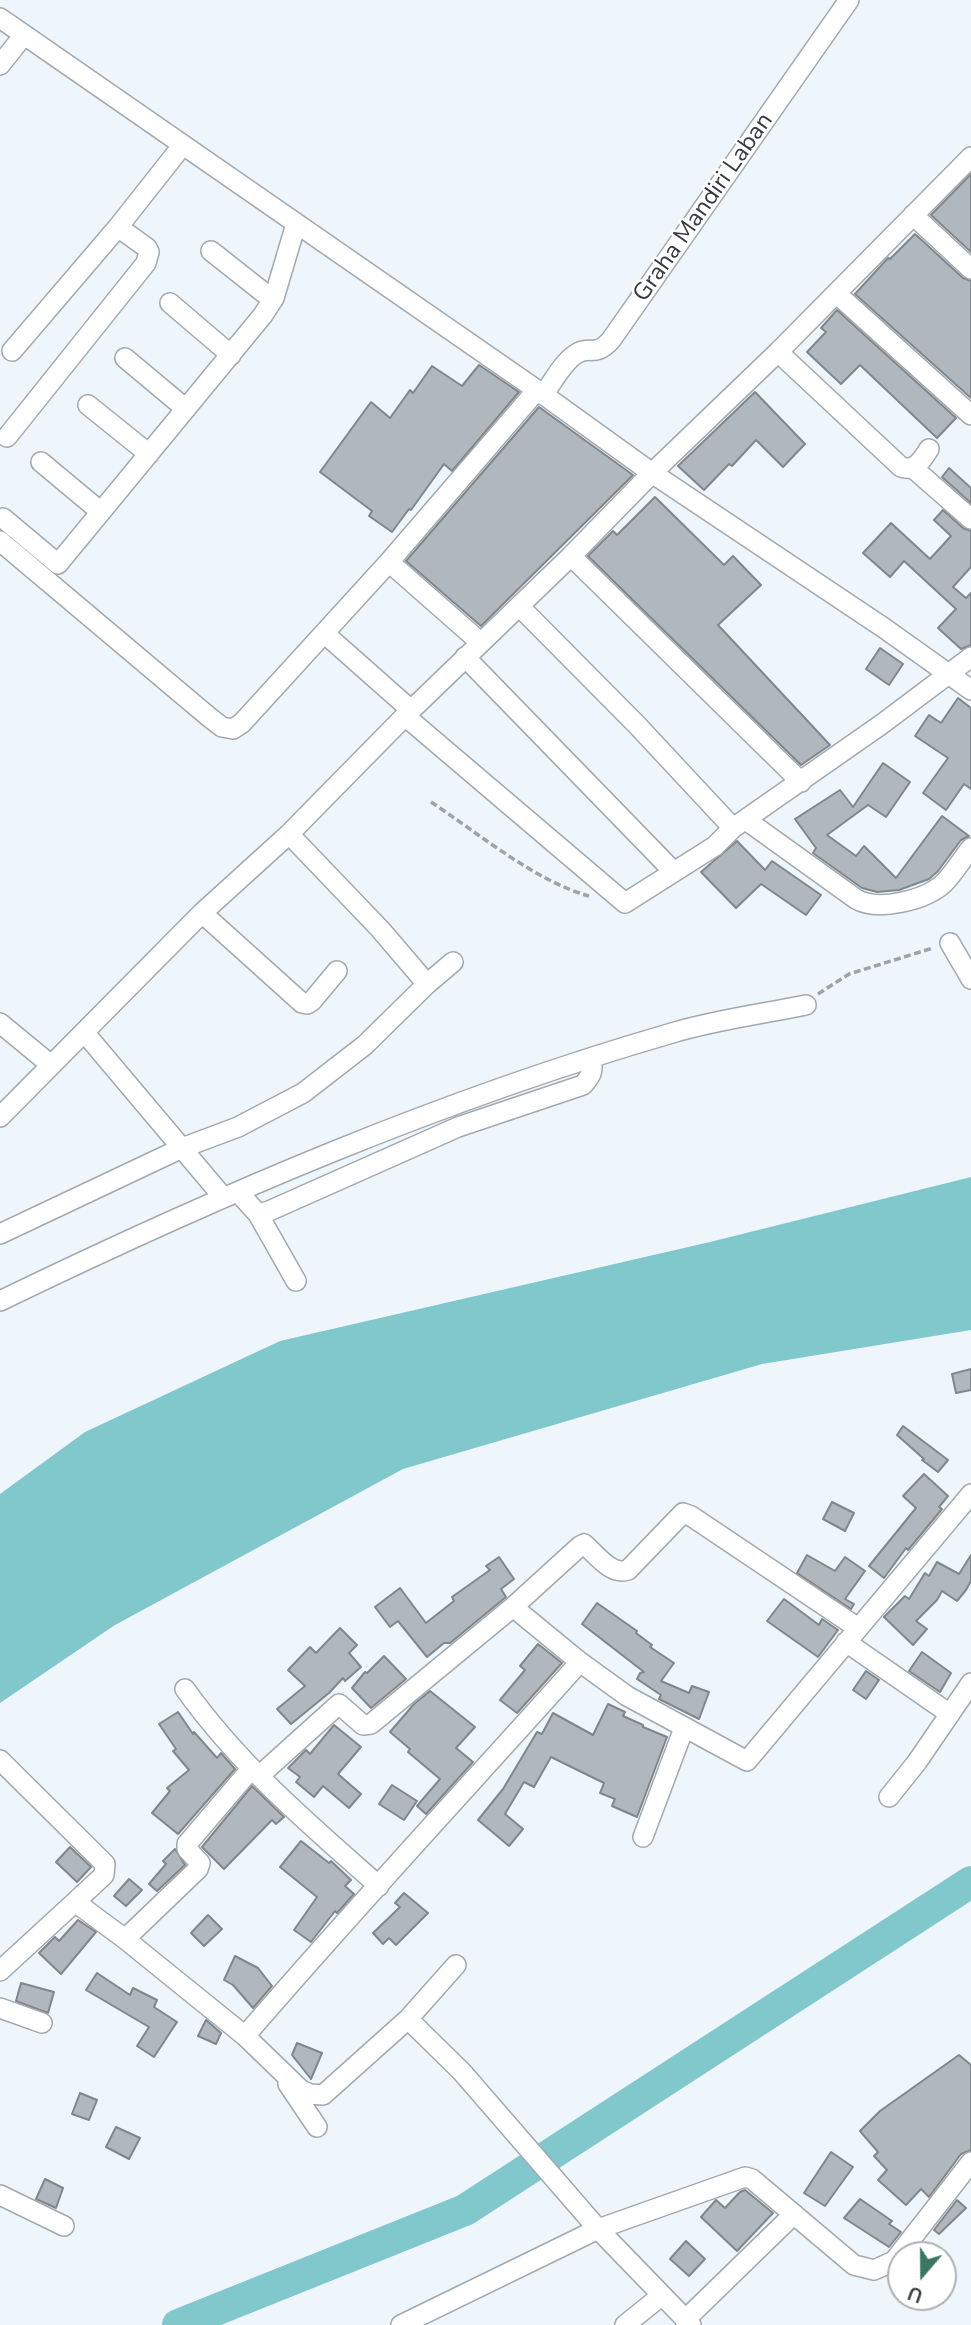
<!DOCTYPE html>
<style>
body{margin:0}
#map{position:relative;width:971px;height:2325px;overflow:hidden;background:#eef6fc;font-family:"Nunito Sans",sans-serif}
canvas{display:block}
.north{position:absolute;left:887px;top:2241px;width:70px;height:70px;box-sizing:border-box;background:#fff;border:2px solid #afb0b1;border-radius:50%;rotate:200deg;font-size:19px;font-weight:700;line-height:28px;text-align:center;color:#373a3d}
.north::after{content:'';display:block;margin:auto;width:24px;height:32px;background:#3b7863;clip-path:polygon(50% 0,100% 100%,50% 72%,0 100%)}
</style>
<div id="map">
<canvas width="971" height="2325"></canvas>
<div class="north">U</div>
</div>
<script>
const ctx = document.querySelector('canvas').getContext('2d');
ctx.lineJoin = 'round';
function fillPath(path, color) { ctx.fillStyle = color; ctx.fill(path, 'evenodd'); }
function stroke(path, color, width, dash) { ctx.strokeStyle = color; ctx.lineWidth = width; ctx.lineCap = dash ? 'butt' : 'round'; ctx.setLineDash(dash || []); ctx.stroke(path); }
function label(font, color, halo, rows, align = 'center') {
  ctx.font = font + ' "Nunito Sans",sans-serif'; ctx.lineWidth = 5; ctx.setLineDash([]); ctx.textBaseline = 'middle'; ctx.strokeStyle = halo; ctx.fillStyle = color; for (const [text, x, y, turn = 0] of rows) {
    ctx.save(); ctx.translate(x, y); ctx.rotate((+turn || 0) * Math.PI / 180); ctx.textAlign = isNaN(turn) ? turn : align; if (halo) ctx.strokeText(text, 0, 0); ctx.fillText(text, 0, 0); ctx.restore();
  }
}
fillPath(new Path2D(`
 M971,1177V1330L762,1364L403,1469L115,1625L0,1703V1494L85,1432L280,1341L710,1242Z`), '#80c8cc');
stroke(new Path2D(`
 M178,2325L465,2210L971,1882`), '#80c8cc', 32);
const building = new Path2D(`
 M971,174V252L931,215Z
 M915,234L963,278L971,281V398L855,294L888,258L890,259Z
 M837,310L956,418L937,438L860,365L841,384L807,352L826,332L821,328Z
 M479,365L519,392L452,471L444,464L411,510L409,509L392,532L369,516L372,511L320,472L371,402L390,418L410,390L413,393L432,366L462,386Z
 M755,392L805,444L783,467L756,440L732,466L729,464L704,490L678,466Z
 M539,407L633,475L481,626L406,561Z
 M949,468L971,488V503L942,477Z
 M655,497L724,565L733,556L761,585L718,625L830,745L801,765L588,556L613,531L617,535Z
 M943,510L963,528L971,531V567L953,587L966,598L971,593V645L961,649L938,628L956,609L904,561L890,577L863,553L891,523L930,559L951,536L934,520Z
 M880,648L903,664L889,685L866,669Z
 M958,698L971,708V789L964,784L946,810L923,793L948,758L915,736L929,715L941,723Z
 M883,763L910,782L886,817L868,805L827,835L856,856L864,846L896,878L942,816L969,836L961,840L938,871L929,879L899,890L877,892L862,888L813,853L816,848L795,819L840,790L853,807Z
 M737,841L765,870L772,861L821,895L806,915L761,884L736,908L701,872Z
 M971,1369V1390L956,1393L952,1374Z
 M903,1426L948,1460L938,1472L922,1460L924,1459L897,1435Z
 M924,1474L948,1496L939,1507L942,1509L908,1550L906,1548L884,1578L869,1566L916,1508L903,1496Z
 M832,1502L854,1513L845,1531L823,1519Z
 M807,1555L835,1571L845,1557L865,1571L845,1599L854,1604L851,1609L797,1573Z
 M971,1555V1581L966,1590L957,1601L942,1591L937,1600L916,1621L927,1629L913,1645L884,1617L905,1596L909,1599L925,1573L929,1576L937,1562L959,1574Z
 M499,1557L514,1579L501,1589L506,1597L450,1643H444L427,1657L398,1621L390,1627L375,1607L400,1588L426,1623L454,1601L452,1597L490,1570L486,1566Z
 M784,1599L819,1625L822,1619L838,1630L818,1657L767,1621Z
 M597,1603L637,1631L636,1633L652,1645L650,1647L674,1663L661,1681L689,1693L692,1686L709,1692L699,1719L659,1699L661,1695L637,1679L640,1673L644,1672L582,1624Z
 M340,1628L357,1645L349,1653L361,1667L345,1681L343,1678L329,1693L291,1724L277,1709L305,1686L288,1670L310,1647L316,1653Z
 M538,1644L562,1663L517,1713L500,1700L525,1670L520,1666Z
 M922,1652L951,1673L940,1692L909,1671Z
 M384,1656L406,1679L371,1708L352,1688L365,1672L367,1673Z
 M866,1671L879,1680L866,1699L853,1690Z
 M430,1691L475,1727L456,1748L473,1762L426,1814L417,1806L440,1779L408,1752L410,1749L390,1732L414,1704Z
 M608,1704L625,1712L623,1716L643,1725V1727L667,1737L637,1817L612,1806L615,1799L600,1793L604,1783L551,1757L534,1787L524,1782L505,1814L523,1829L509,1846L478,1820L503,1789L537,1732L542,1734L553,1713L593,1735Z
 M178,1712L193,1734L194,1732L217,1758L221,1753L235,1769L178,1834L152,1813L170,1791L167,1788L189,1770L173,1751L176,1749L159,1724Z
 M334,1725L361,1747L338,1774L361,1794L349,1808L323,1786L314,1797L296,1782L300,1777L288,1768L306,1750L310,1754Z
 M392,1785L417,1801L404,1820L379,1804Z
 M252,1786L284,1817L276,1824L272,1820L224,1869L202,1847Z
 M301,1841L329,1863L331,1861L351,1880L345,1886L354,1894L337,1913L335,1911L311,1942L294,1930L317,1897L280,1867Z
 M70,1847L91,1867L77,1882L56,1862Z
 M175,1849L185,1865L157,1891L149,1884L166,1864L163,1861Z
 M129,1879L142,1890L126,1906L114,1896Z
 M404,1893L428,1913L396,1945L389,1938L383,1944L373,1933L400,1907L395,1903Z
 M208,1915L222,1929L204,1946L191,1933Z
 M78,1920L96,1932L61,1974L39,1953L55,1937L59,1941Z
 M235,1956L258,1968L272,1986L253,2008L233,1985L224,1980Z
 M97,1973L130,1995L133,1988L157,2000L154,2007L177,2022L154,2057L137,2046L149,2027L86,1990Z
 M21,1983L54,1992L48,2013L16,2001Z
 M206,2020L221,2033L216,2044L198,2036Z
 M297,2043L322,2053L311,2079L292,2055Z
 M959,2055L971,2065V2150L961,2154L929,2197L921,2189L906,2205L878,2180L887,2170L874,2156L878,2152L860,2131L880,2111Z
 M80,2093L97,2100L89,2120L72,2114Z
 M116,2127L140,2138L129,2159L106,2147Z
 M831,2152L853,2167L825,2206L804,2193Z
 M45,2179L63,2188L56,2208L36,2199Z
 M745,2190L773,2213L737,2251L701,2217L716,2200L725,2208L740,2192Z
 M860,2199L892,2221L889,2224L901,2232L889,2247L844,2218Z
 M957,2200L966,2208L939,2234L934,2230Z
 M686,2241L705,2259L689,2276L670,2259Z`);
fillPath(building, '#b1b8bd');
stroke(building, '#80878c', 2);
const minor = new Path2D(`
 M0,18L537,390L652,473L884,628L971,690
 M0,65L24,35
 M913,215L971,269
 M211,251L273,300
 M837,294L971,415
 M170,303L231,355
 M12,351L118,227L182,146
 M778,352L901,467C915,472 922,460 929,449
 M125,358L186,409
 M543,395C553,382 563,362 576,354C590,345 595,358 611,340L849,0
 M88,405L149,454
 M7,437L146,263L149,252L147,248L118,227
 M41,462L101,512
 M913,468L971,519
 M3,518L58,564L263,315L274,298L296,224
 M0,541L209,717L222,727L233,729L242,723L389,562L537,390
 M571,556L801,782
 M389,562L480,642
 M519,606L637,725L733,828
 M324,633L411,710
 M465,657L674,872
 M405,716L625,903L715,846L733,828L882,724L971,657
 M746,820L856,899C878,912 926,900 944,883C954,873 962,859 971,848
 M289,834L380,929L427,984L453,962
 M202,913L302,1003L307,1004L312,1001L337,971
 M950,943L971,979
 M0,1023L51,1065
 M84,1032L223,1197
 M0,1117L202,913L289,834L405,716L571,556L652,473L778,352L971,157
 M238,1192L258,1214L269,1211L458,1127L583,1085C591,1076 594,1071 591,1059
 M258,1214L296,1281
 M0,1234L182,1148L238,1127L303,1093L365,1045L427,984
 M0,1301C217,1196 440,1100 672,1033C715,1020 762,1014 806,1005
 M513,1607L580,1662
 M846,1642L950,1714
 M185,1689C239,1765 310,1825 379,1886
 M0,1760L105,1864L104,1875L75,1902
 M259,1776L339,1704L363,1725L371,1724L513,1607L580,1546L584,1544C596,1554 611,1576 628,1570L683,1513L691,1516L858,1628
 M889,1797L917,1762L971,1683
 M643,1837L684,1728
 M125,1939L198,1869L200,1863L187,1849V1844L251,1769
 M0,1971L75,1902L125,1939L245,2036C354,1909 468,1787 580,1662L627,1696L747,1761L971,1494
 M0,2008L42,2023
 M408,2019L456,1965
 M245,2036L301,2090L310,2094L323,2095L408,2019L462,2072L598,2229L691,2325
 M288,2084L317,2127
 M0,2195L64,2226
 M685,2320L794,2214
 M401,2325L598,2229L745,2177L752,2179L854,2265L874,2270L894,2261L971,2162
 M625,2325L661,2296`);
stroke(minor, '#a2a9ae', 22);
stroke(new Path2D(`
 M431,802C478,833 535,881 589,896
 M818,994L849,974L933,948`), '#9da3a8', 3.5, [7, 3.5]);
stroke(minor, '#fff', 19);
label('24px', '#373a3d', '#fff', [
 ["Graha Mandiri Laban",704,208,-55]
]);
</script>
